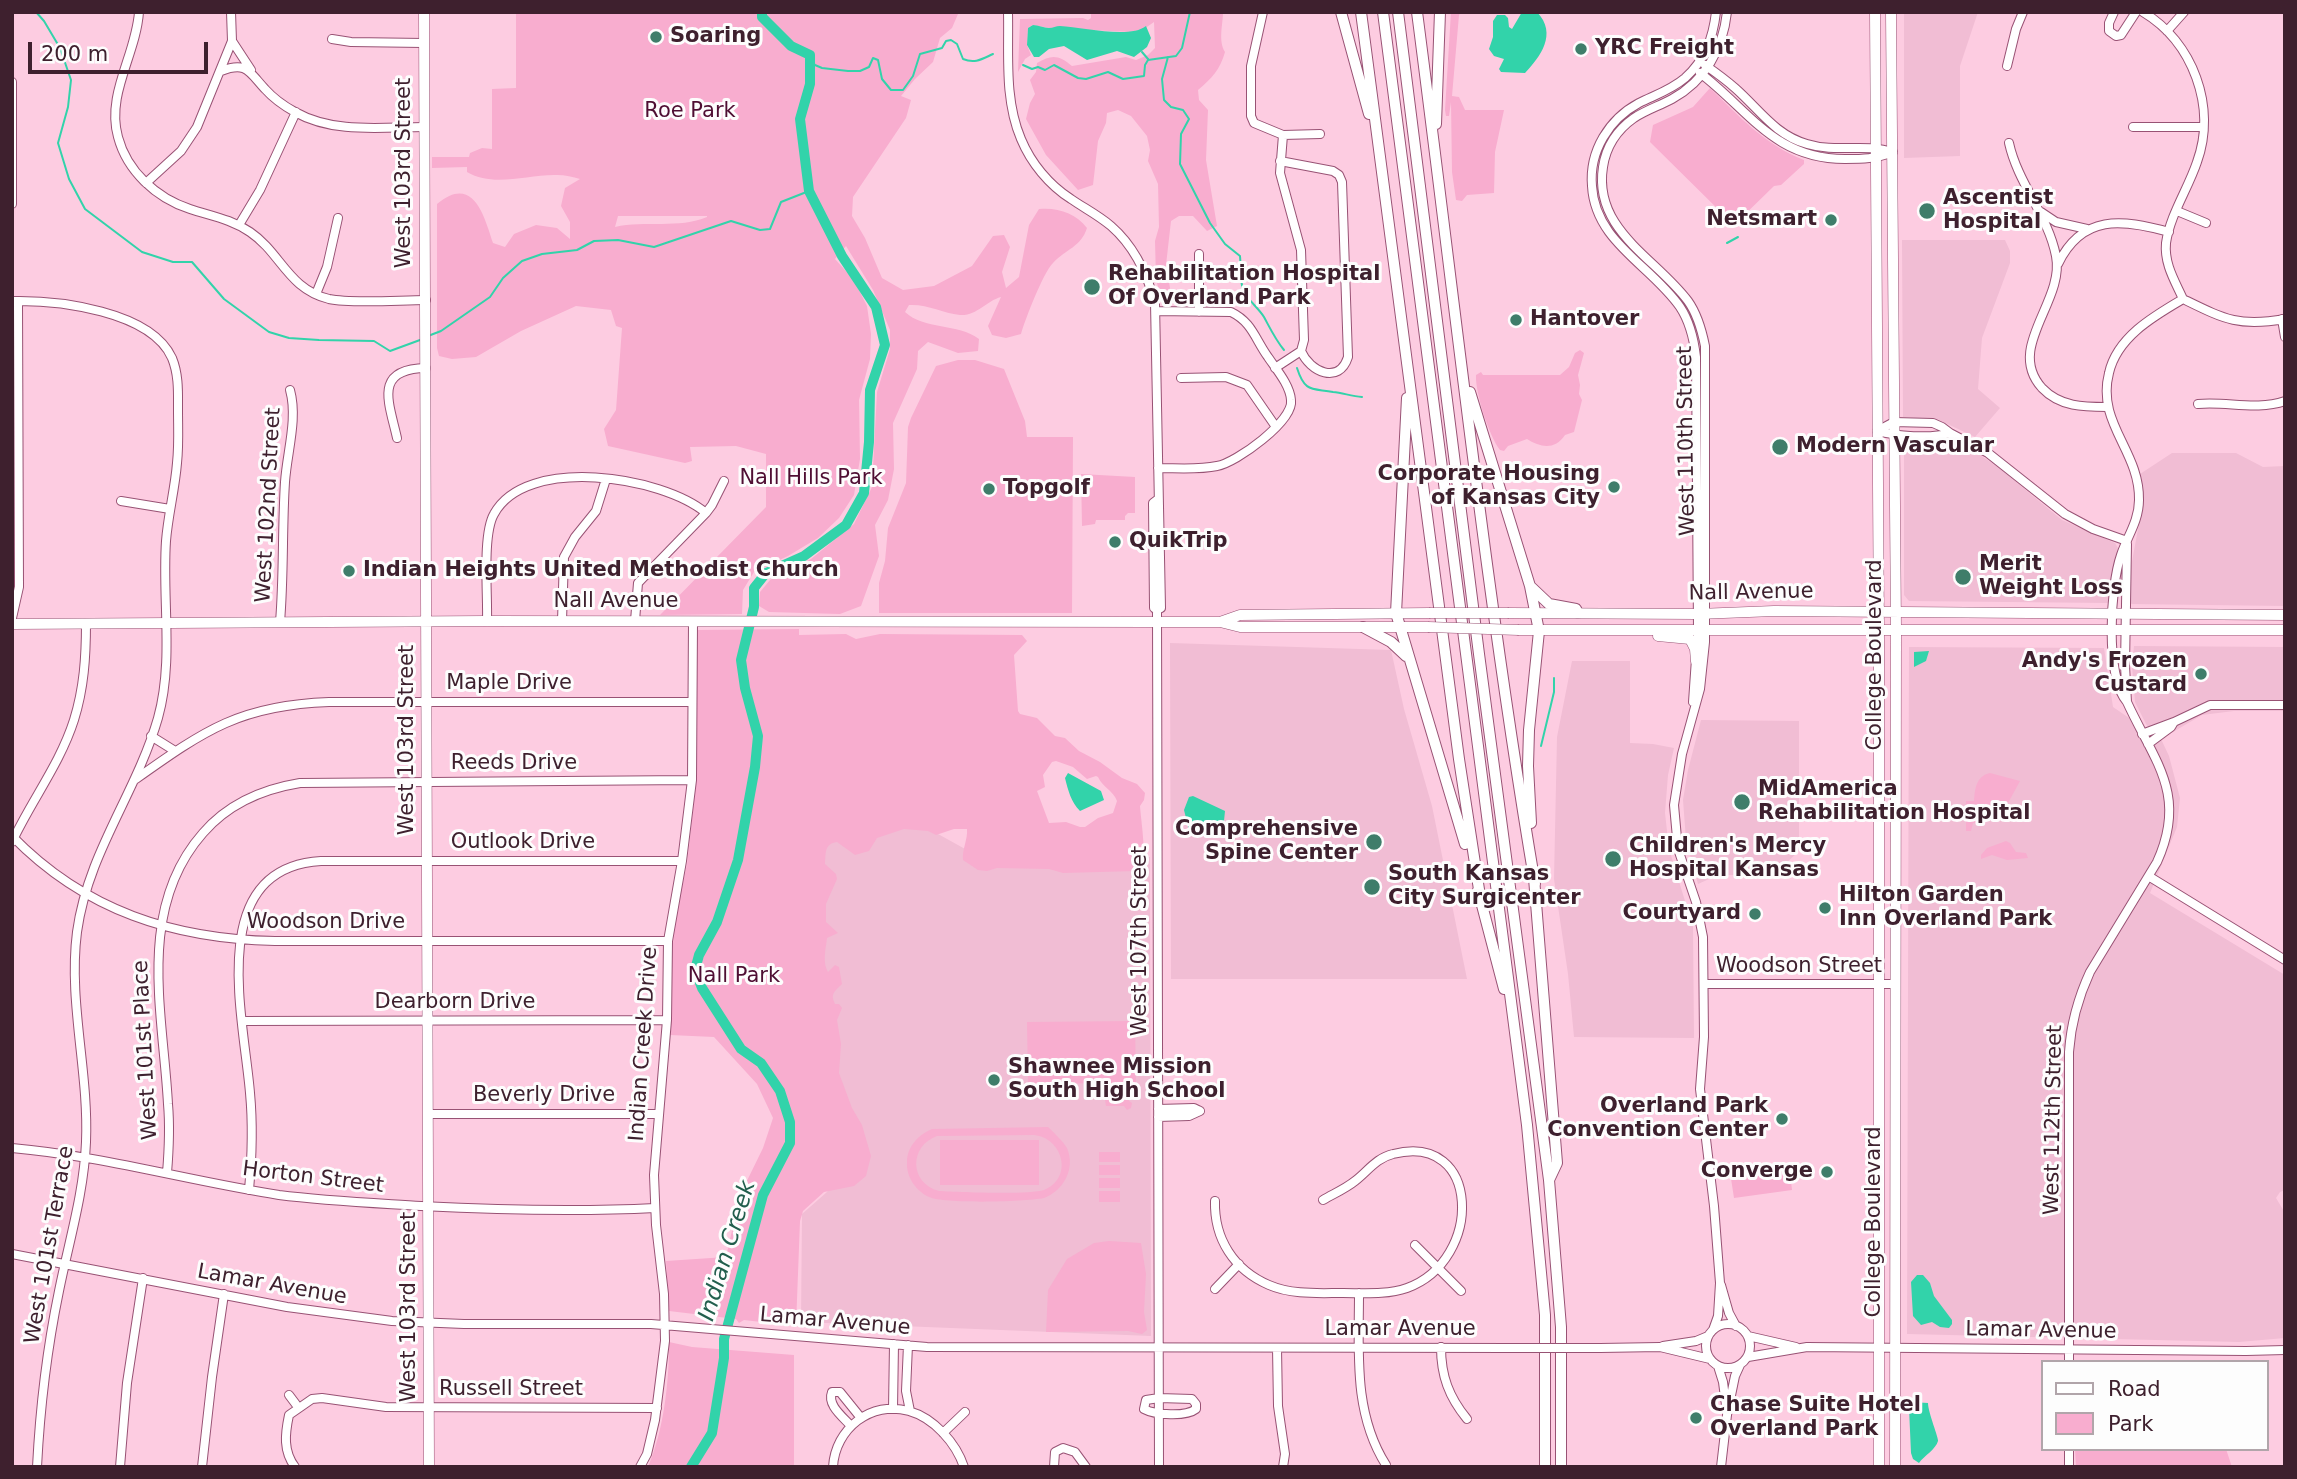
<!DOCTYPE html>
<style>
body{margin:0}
#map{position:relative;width:2297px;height:1479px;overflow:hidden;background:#fdcce1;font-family:"DejaVu Sans",sans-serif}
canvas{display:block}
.frame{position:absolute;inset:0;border:14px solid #3e202e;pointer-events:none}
.legend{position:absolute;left:2041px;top:1360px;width:228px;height:91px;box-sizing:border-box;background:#fdfdfd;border:2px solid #b1a5aa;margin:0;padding:9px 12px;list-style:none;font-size:21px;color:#3e202e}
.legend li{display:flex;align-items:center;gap:14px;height:35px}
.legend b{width:35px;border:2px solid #b1a5aa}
.scale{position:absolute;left:28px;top:42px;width:180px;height:32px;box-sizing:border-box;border:4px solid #3e202e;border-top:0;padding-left:9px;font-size:21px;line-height:24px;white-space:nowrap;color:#3e202e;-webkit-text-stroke:5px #fdfdfd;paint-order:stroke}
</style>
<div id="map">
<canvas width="2297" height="1479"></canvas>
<div class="frame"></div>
<ul class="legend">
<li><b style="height:9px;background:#fff"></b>Road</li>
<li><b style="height:19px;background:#f8adcf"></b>Park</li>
</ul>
<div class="scale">200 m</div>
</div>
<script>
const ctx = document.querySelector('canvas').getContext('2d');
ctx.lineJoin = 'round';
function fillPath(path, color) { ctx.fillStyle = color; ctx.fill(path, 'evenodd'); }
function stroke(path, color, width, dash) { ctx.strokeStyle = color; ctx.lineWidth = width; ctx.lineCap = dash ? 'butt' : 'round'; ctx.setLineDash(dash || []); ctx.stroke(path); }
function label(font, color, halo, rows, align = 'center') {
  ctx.font = font + ' "DejaVu Sans",sans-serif'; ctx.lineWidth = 6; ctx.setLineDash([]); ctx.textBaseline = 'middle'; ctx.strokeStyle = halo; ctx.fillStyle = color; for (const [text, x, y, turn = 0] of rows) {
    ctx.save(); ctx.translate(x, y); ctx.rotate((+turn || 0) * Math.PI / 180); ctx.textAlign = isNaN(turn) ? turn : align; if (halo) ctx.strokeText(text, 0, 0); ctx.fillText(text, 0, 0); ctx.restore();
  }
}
fillPath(new Path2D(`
 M1904,12H1978L1960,66V156L1904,158Z
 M1902,240H2005L2010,251V263L1982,338L1978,389L2000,408L1975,437L1939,420L1903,417Z
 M1927,438L1968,447L1998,467L2062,520L2115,543L2119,550L2113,567L2108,603L1909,601L1904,595V439Z
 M2172,453H2236L2263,467L2285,466V606L2129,604L2131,567L2142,507L2143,485L2140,474Z
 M1170,643L1391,650L1404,709L1432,806L1467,979H1171Z
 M2134,646L2285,647V711H2234L2202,715L2161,739L2169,756L2180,798L2177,827L2150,893L2285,975V1190L2280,1192L2276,1198L2285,1213V1338L2239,1342L1907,1334L1909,647L2104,648L2113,707L2157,737L2146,724L2135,702L2132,666Z
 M1572,661H1630V743L1653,744L1674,748L1668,775L1665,813L1669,849L1693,927L1694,1038L1574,1037L1568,974L1554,879L1557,737Z
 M1701,720L1799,721V851L1782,867L1772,872L1754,875H1718L1698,884L1686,840L1683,800L1688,770Z
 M888,827L929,829L985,860L1150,857L1151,1336L801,1322L802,1214L827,1192L842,1167L807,848Z`), '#f1bdd4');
fillPath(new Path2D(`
 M516,12H957L958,14L952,28L940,38L933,62L915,79L901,96L911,100L906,118L853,197L852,216L865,238L882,278L903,290L934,286L972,266L993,236L1004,235L1010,247L1002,272L1006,288L1019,277L1029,225L1039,209C1057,207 1076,213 1087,228C1081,247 1066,249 1053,263C1043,273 1025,320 1021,334L1006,338L992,335L988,326L1001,297C986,301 977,316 960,315C942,313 928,304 909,305L905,312C924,330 958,323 979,339L978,351L958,353L928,342L918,351L917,369L893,423L894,469L888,500L875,525L879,556L861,606L840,614L769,612L759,606L760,592L770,580L811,559L854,524L872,487L877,392L890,349V330L873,290L846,246L835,259L854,280L867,306L871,334L870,359L859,400L860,459L854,495L839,518L818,538L788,556L754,572L743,590L742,614L660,615L766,507V454L736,446L690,447L692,461L685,463L608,446L604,429L616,410L622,328L616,326L611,310L576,306L521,331L476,357L452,359L439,356L437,348V204C473,174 484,215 493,243L505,247L514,234L536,225L557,228L570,239V222L561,206L565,188L580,179C573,177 565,175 557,175C528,174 494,188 467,172V167L432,168V157H469L470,153L482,148L492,149V89L516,88ZM618,216H707V217C679,229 645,220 615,227Z
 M1091,12H1223C1223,24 1218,41 1225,52C1220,70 1212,78 1198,90L1199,100L1208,110L1206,160L1217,226L1207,231L1193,216H1179L1171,221L1166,265L1170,288L1167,294L1160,295L1156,279L1155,241L1159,227L1158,184L1148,161L1150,150L1147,136L1131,116L1118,110L1107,113L1106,123L1098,141L1093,185L1078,190L1046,155L1026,119L1030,103L1035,94L1030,80L1036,72L1037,63C1052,54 1059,55 1072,66L1126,57L1136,60L1148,55L1155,48L1154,22L1144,29L1130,32L1049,28L1033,25L1028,28L1027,45L1031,55L1025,59L1018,72L1020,19L1083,18L1088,20L1091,18Z
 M1451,12H1461L1459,15L1452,96L1459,97L1465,110H1504L1495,152L1494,193L1467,195L1462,201L1456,200L1452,172L1451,102L1449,116H1446L1445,110Z
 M1710,88C1739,116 1765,145 1804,160V164L1781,185L1774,186L1734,225L1650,142L1653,125L1693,107Z
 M1580,350L1584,353L1578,375L1580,385L1579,394L1582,400L1574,432L1565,435C1555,450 1541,448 1527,439L1508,446L1504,451L1500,450C1489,436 1475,392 1476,375L1481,372L1483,375H1560L1569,367L1575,353Z
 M958,360H975L1004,369L1025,421L1027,437H1073L1072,613H879V583L885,561L888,528L906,483L908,427L911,418L936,366Z
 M1081,474L1135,477V513H1128L1125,516V520H1096L1095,524L1082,526Z
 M799,629V635L846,634L856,639L880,634L1022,635L1027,641L1014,655L1018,711L1020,714L1037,718L1055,736L1065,738L1079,751L1100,762L1122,778L1137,784L1145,793L1144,800L1140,806C1141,821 1147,856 1141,869L1137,871L1063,873L1049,869L997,868L987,871L978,870L963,860C962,849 968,839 967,829H954L936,835L928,831L904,829L877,838L869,851L855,855L837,842C824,844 826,853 825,864L836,874L837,879L826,904V922L838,933L827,938C826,948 822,963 828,972L835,965L839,967L842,984C834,992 830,994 835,1004H839L842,1008L837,1020L841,1044L839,1073L852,1108L862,1125L871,1156L866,1176L854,1186L824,1192L803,1211L800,1221L796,1326L744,1320L739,1323L736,1319L669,1311L666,1261L726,1257L740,1195L763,1148L773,1118L757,1084L714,1037L670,1035L671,968L675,919L687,864L696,783L697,630ZM1056,761L1073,767L1087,779L1096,776L1098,777C1103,788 1113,790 1117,801L1113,813L1098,818L1085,827H1080L1066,822L1049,823L1037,791L1045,787L1043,775L1052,762Z
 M1990,773L2020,781L2001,816L1994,820L1973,823L1971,831H1966V801H1974C1975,789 1976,776 1990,773Z
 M2006,841L2010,843L2016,852L2026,853L2028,858L2007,860L1992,855L1981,859V855L1987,848Z
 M1135,1021L1136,1083L1129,1084V1101L1132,1103L1131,1108L1127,1110L1124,1106H1106L1104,1094L1110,1083L1028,1084L1027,1022Z
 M1048,1127C1055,1134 1062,1140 1067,1148C1076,1169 1063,1191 1044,1198C1024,1202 945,1204 929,1197C916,1191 906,1177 907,1162C907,1147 918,1135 932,1129ZM1034,1135C1063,1138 1074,1178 1044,1190C1029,1195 958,1192 939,1191C909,1183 909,1146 937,1136Z
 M940,1140H1039V1185H940Z
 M1099,1152H1120V1162H1099Z
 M1789,1164L1792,1190L1734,1198L1730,1172Z
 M1099,1165H1120V1175H1099Z
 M1099,1178H1120V1188H1099Z
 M1099,1191H1120V1202H1099Z
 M1109,1241L1141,1243L1146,1274L1144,1312L1147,1330L1142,1334L1128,1331L1046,1332L1048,1290L1067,1259L1094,1243Z
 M669,1342L692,1347L794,1355V1467H648C664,1429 669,1383 669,1342Z
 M2075,1449H2226L2232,1467H2076Z`), '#f8adcf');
fillPath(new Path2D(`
 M1522,12H1537C1558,34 1540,57 1525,73L1501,72L1499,69L1504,59L1494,56L1489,49L1493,37V21L1497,15H1505L1508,18L1509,27L1512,29Z
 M1033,25C1038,25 1044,28 1049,28C1053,28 1056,26 1060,26C1082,27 1130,39 1146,26L1151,38L1147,47L1134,57L1117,51L1087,60L1064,46L1049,49L1039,57H1034L1027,45L1028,28Z
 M1929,651L1926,661L1914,667V652Z
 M1068,773L1101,791L1104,800L1080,811C1071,802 1068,790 1065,778Z
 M1193,796L1225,811L1223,831L1206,834L1189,830L1184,810L1189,797Z
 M1917,1275H1923L1930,1283L1934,1296L1952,1320V1324L1949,1328L1940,1327L1932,1322L1921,1325L1913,1316L1911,1282Z
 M1912,1402L1928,1403C1928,1412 1939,1439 1938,1441C1936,1449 1924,1456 1919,1463L1913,1459L1911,1453L1909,1408Z`), '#32d3aa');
stroke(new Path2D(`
 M36,12L44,21L60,48L71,80L68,107L58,143L69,179L85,209L142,252L173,262H192L224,299L269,332L289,338L319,340L374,341L390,351L420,340
 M1142,52L1148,59
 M1168,57L1162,79L1164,100L1171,107L1183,110L1189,119L1181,134L1180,164L1210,223L1225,244L1240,256C1241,266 1240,282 1243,289C1247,300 1258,307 1264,317C1270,328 1275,339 1284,350
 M810,58L815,65L822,68L848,71H860L869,67L873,58L878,60L882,79L891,90H903L913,76L920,54L942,48L946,41L951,40L957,44L963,59C975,64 982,59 993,54
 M1023,65L1032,69L1038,67L1045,70L1054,65L1078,78L1086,79L1108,72L1123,79L1144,76L1145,65L1148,60L1176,56L1182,48L1190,12
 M1727,243L1738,237
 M428,336L441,331L490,297L503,278L522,261L542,254L577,250L594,241L618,240L654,247L731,221L760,230L770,229L781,202L809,191
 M1297,368C1305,393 1312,388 1333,392C1343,393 1351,396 1362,397
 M1541,746L1554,692V678`), '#32d3aa', 2);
stroke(new Path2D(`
 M691,1467L712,1433L724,1358V1339L763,1195L790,1143V1122L780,1091L761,1063L741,1049L702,988L695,970L699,955L717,922L738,860L755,767L758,736L745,688L741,660L754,607V588L766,573L804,556L846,525L864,493L869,442L870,390L885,345L876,307L842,256L809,191L800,119L810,84V55L791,46L762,17V12`), '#32d3aa', 10);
const minor = new Path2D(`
 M139,12C136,55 106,94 118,137C127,171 156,198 190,209C211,216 231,219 250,232C281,253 288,289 329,299C352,304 400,300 426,300
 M1008,12C1009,54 1004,99 1021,139C1031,163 1049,185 1071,199C1084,208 1098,215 1111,226C1134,246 1147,273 1155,303L1161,608L1157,610
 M1263,12L1251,66V116L1254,123L1283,135L1320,134
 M2114,12L2109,23V31L2116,36L2121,35L2136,12
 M2143,12C2193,42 2217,107 2197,162C2188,189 2170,215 2166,243C2164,264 2175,281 2183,299
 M2167,31L2184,12
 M332,39L351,42L424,43
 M232,41L251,70
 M1705,65C1715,72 1726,80 1735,88C1759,109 1775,135 1807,144C1836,153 1864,143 1893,152
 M2007,66L2016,29L2023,12
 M221,71C247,61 249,72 265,89C274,99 284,106 295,112C334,134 382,127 424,127
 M1700,73C1750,111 1774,159 1845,159C1862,159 1876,159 1893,152
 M12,82V204
 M2133,127H2203
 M2009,143C2018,184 2048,215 2056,256C2065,302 2005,347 2042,388C2060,407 2084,407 2107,407
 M1280,161L1333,171L1339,175L1342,182L1348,357C1339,385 1310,372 1301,351
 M146,183L181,151L197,127L232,41L231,12
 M2177,211L2206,223
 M2041,212L2056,222L2087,229
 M239,225L260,190L296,112
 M1199,254V312
 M2058,264C2082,214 2122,219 2169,232
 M316,294L327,267L338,218
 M2183,299C2224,319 2238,327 2285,319
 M12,301C58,300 151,311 172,358C179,375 178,393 178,410C178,428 179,445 177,463C175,489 168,515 166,541C162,599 174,661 158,718C136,794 88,852 77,932C68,1002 89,1072 86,1142C84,1193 69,1241 59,1291C47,1349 40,1408 37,1467
 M1156,311L1231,312C1252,322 1255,339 1268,357C1276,369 1290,385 1291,400C1294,421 1236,463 1217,466C1198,470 1177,468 1158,468
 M2282,319L2285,337
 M1275,368L1301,351L1304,340L1301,250L1280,173L1283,135
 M1181,378L1226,377L1247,385L1276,427
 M2198,404C2227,401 2256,411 2285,401
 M1877,431L1894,422L1933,423L1942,427L1950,433L1988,453L2065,514L2093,529L2127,541
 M1877,431C1896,436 1931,439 1950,433
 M397,438C389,402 373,369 426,368
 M1157,500L1153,503L1154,608L1157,610L1159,1467
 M121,501L170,509
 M12,618L19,587L18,301
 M487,621C488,595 482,535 494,514C526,455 662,476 706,513
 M562,621L564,557L575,537L596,511L606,479
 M635,621L638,583L706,513L712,505L724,481
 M280,622C284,575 282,529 285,482C287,452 298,419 290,390
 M1693,702L1698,630L1696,357C1694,340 1690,322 1680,307C1651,265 1595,242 1592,186C1589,151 1609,119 1639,103C1655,95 1671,90 1685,78C1705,60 1713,38 1716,12
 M2127,702L2125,666L2127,544
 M2174,722L2210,705H2285
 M2142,734L2174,722L2171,727L2148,744
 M151,736L175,751
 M136,779C205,730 241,705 329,702H692
 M12,836C85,911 174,939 275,941H668
 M12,842C31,801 60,764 74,720C84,688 86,657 86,623
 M2150,877L2285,960
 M1704,984H1895
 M242,1021L667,1020
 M1158,1109L1194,1108L1200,1111
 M429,1114H659
 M1158,1117L1189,1116L1200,1111
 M12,1148C103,1156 189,1181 279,1195C326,1201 374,1203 421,1206C499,1210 577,1212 655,1208
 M167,1173C169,1149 170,1127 168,1104C163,1012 136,909 203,833C228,804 263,789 300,783L692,780
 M249,1190C252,1157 253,1125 250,1093C244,1018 204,868 321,861H682
 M1215,1201C1214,1239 1234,1270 1269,1285C1292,1295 1318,1293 1343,1293C1364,1293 1387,1295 1407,1288C1484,1260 1481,1131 1393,1154C1376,1158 1368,1171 1355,1181C1345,1189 1333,1194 1323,1200
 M1415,1245L1461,1291
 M12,1254L287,1307L392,1321L464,1324H651L927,1347L1512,1348
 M1721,1285L1729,1313L1736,1326
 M1215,1289L1239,1264
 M1359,1293C1359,1352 1353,1413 1386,1465
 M1706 1346a22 22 0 1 1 44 0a22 22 0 1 1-44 0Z
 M1713,1330L1718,1316L1720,1283L1714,1206L1700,1089L1704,1037L1703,937L1696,902L1678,849L1674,805L1682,754L1700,689L1705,642V346C1702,331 1698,315 1688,301C1656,258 1593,230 1603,167C1606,147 1617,130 1634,118C1646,110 1659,106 1672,99C1705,81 1723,49 1727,12
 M1748,1336L1796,1347
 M908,1345L906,1391L910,1411
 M1663,1346L1696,1341L1708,1336
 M1441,1347C1441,1376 1449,1397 1467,1419
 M1277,1348L1278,1406L1285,1454L1283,1467
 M1600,1348L1660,1347L1710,1359
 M1748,1357L1807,1347L2246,1351L2285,1350
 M2069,1362V1052C2071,1023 2078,998 2090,972L2157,862C2188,794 2154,761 2127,702C2105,677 2110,586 2121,555C2127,537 2139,521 2139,500C2140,451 2096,423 2109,373C2117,337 2154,316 2183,299
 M1718,1366L1723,1382L1727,1413
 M289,1395L298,1407
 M1159,1398L1192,1399L1196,1404V1409C1186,1417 1155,1415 1144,1409L1146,1400Z
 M893,1409L894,1344
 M851,1426C842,1416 827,1405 832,1392H840L861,1418
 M943,1433L965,1412
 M120,1467L127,1383L143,1278
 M202,1467L212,1377L224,1294
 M295,1467C283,1451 285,1434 289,1415L312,1399L322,1398L386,1407L657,1408
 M640,1467L647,1454L655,1420L665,1341L664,1294L656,1225L654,1175L667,1020L668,941L682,861L692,780L693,622
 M833,1467C835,1429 871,1400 909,1411C934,1418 956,1443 964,1467
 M1054,1467L1055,1452L1063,1448L1075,1452L1086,1467
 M1721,1467L1727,1415L1735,1376L1740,1365
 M2069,1467V1449`);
const major = new Path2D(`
 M424,12L429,1467
 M1875,12L1879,641V1467
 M1891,12L1896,629L1895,1467
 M1509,613L1698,614L1774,611L2285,615
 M1220,622L1240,615L1429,613
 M12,624L487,621L1157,622H1220L1240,627H1428
 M1519,630H2285
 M1658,636L1690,639L1695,649L1696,661`);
const highway = new Path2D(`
 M1341,12L1369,114
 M1361,12L1459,759L1480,896
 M1383,12L1527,1125L1545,1315V1467
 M1398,12L1479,654L1549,1180L1561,1327V1467
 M1417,12C1455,303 1486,595 1535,884
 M1436,124L1440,12
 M1470,392L1530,586L1539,631L1529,730L1528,766L1531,823
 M1407,398L1396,613L1465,844
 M1530,586L1549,604L1576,609L1578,613
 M1363,627L1391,642L1406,656
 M1534,878L1557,1163L1549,1180
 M1478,890L1504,989`);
stroke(minor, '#985274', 10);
stroke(major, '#985274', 11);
stroke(highway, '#985274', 12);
stroke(minor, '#fff', 8);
stroke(major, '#fff', 10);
stroke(highway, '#fff', 10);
const minorBridge = new Path2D(`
 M1512,1348H1600`);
const majorBridge = new Path2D(`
 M1429,613H1509
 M1428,627L1519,630`);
stroke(minorBridge, '#985274', 10, []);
stroke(majorBridge, '#985274', 11, []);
stroke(minorBridge, '#fff', 8);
stroke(majorBridge, '#fff', 10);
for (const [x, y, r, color] of [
 [656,37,7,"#3f7d6a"],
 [1581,49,7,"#3f7d6a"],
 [1927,211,9,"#3f7d6a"],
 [1831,220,7,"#3f7d6a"],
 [1092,287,9,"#3f7d6a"],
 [1516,320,7,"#3f7d6a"],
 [1780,447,9,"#3f7d6a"],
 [1614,487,7,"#3f7d6a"],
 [989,489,7,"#3f7d6a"],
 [1115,542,7,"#3f7d6a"],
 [349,571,7,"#3f7d6a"],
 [1963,577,9,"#3f7d6a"],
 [2201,674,7,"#3f7d6a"],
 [1742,802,9,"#3f7d6a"],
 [1374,842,9,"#3f7d6a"],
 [1613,859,9,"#3f7d6a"],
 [1372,887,9,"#3f7d6a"],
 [1825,908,7,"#3f7d6a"],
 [1755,914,7,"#3f7d6a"],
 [994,1080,7,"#3f7d6a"],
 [1782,1119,7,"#3f7d6a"],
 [1827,1172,7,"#3f7d6a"],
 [1696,1418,7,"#3f7d6a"]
]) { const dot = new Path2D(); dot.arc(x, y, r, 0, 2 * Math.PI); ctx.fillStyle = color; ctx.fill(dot); stroke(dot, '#fdfdfd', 2.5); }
label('bold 21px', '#3e202e', '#fdfdfd', [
 ["Soaring",670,37],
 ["YRC Freight",1595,49],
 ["Ascentist",1943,199],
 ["Hospital",1943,223],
 ["Netsmart",1817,220,"right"],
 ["Rehabilitation Hospital",1108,275],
 ["Of Overland Park",1108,299],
 ["Hantover",1530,320],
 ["Modern Vascular",1796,447],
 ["Corporate Housing",1600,475,"right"],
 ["of Kansas City",1600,499,"right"],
 ["Topgolf",1003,489],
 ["QuikTrip",1129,542],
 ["Merit",1979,565],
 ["Weight Loss",1979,589],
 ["Indian Heights United Methodist Church",363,571],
 ["Andy's Frozen",2187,662,"right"],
 ["Custard",2187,686,"right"],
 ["MidAmerica",1758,790],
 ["Rehabilitation Hospital",1758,814],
 ["Comprehensive",1358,830,"right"],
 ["Spine Center",1358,854,"right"],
 ["Children's Mercy",1629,847],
 ["Hospital Kansas",1629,871],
 ["South Kansas",1388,875],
 ["City Surgicenter",1388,899],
 ["Hilton Garden",1839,896],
 ["Inn Overland Park",1839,920],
 ["Courtyard",1741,914,"right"],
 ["Shawnee Mission",1008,1068],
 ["South High School",1008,1092],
 ["Overland Park",1768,1107,"right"],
 ["Convention Center",1768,1131,"right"],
 ["Converge",1813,1172,"right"],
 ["Chase Suite Hotel",1710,1406],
 ["Overland Park",1710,1430]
], 'left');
label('21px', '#4f0e33', '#fdfdfd', [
 ["Roe Park",690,112],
 ["Nall Hills Park",811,479],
 ["Nall Park",734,977]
]);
label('21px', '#3e202e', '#fdfdfd', [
 ["West 103rd Street",405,173,-90],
 ["West 110th Street",1687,441,-91],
 ["West 102nd Street",269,505,-87],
 ["Nall Avenue",1751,593,-1],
 ["Nall Avenue",616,602],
 ["College Boulevard",1876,655,-90],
 ["Maple Drive",509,684],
 ["West 103rd Street",408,740,-90],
 ["Reeds Drive",514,764],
 ["Outlook Drive",523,843],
 ["Woodson Drive",326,923],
 ["West 107th Street",1141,941,-90],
 ["Woodson Street",1799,967],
 ["Dearborn Drive",455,1003],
 ["Indian Creek Drive",644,1044,-86],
 ["West 101st Place",146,1050,-93],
 ["Beverly Drive",544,1096],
 ["West 112th Street",2054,1120,-89],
 ["Horton Street",313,1178,7],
 ["College Boulevard",1875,1222,-90],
 ["West 101st Terrace",50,1245,-80],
 ["Lamar Avenue",272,1285,10],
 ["West 103rd Street",410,1307,-90],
 ["Lamar Avenue",835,1322,5],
 ["Lamar Avenue",1400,1330],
 ["Lamar Avenue",2041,1331,1],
 ["Russell Street",511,1390]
]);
label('italic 23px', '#225e4d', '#fdfdfd', [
 ["Indian Creek",728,1251,-73]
]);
</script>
